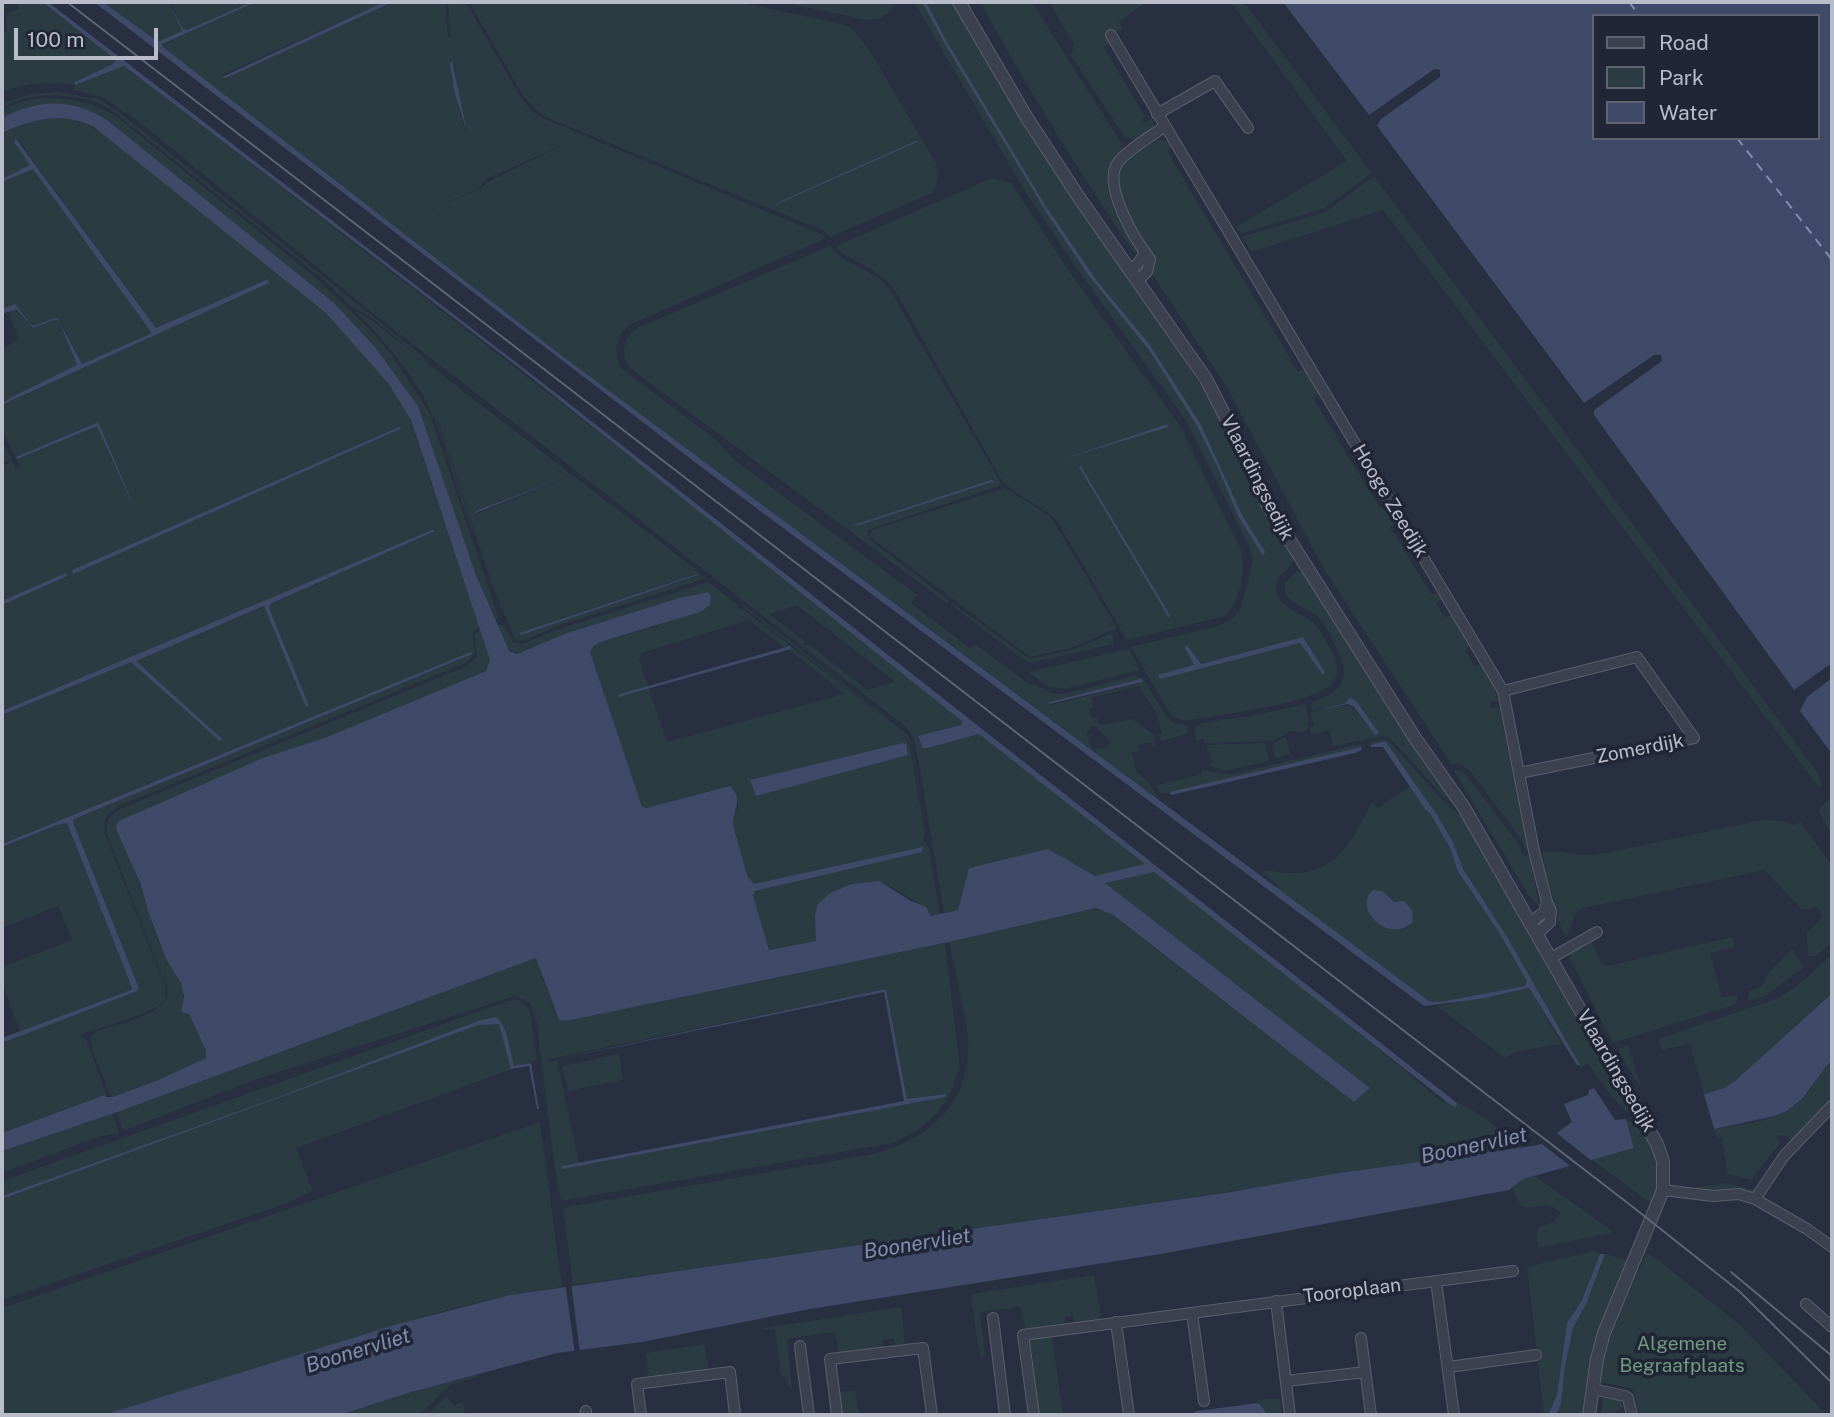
<!DOCTYPE html>
<style>
body{margin:0}
#map{position:relative;width:1834px;height:1417px;overflow:hidden;background:#282f40;font-family:"Public Sans",sans-serif}
canvas{display:block}
.frame{position:absolute;inset:0;border:4px solid #b9bdca;pointer-events:none}
.legend{position:absolute;left:1592px;top:14px;width:228px;height:126px;box-sizing:border-box;background:#212636;border:2px solid #5e6271;margin:0;padding:9px 12px;list-style:none;font-size:21px;color:#b9bdca}
.legend li{display:flex;align-items:center;gap:14px;height:35px}
.legend b{width:35px;border:2px solid #5e6271}
.scale{position:absolute;left:14px;top:28px;width:144px;height:32px;box-sizing:border-box;border:4px solid #b9bdca;border-top:0;padding-left:9px;font-size:21px;line-height:24px;white-space:nowrap;color:#b9bdca;-webkit-text-stroke:5px #212636;paint-order:stroke}
</style>
<div id="map">
<canvas width="1834" height="1417"></canvas>
<div class="frame"></div>
<ul class="legend">
<li><b style="height:9px;background:#3c4150"></b>Road</li>
<li><b style="height:19px;background:#2a3b41"></b>Park</li>
<li><b style="height:19px;background:#3f4a68"></b>Water</li>
</ul>
<div class="scale">100 m</div>
</div>
<script>
const ctx = document.querySelector('canvas').getContext('2d');
ctx.lineJoin = 'round';
function fillPath(path, color) { ctx.fillStyle = color; ctx.fill(path, 'evenodd'); }
function stroke(path, color, width, dash) { ctx.strokeStyle = color; ctx.lineWidth = width; ctx.lineCap = dash ? 'butt' : 'round'; ctx.setLineDash(dash || []); ctx.stroke(path); }
function label(font, color, halo, rows, align = 'center') {
  ctx.font = font + ' "Public Sans",sans-serif'; ctx.lineWidth = 7; ctx.setLineDash([]); ctx.textBaseline = 'middle'; ctx.strokeStyle = halo; ctx.fillStyle = color; for (const [text, x, y, turn = 0] of rows) {
    ctx.save(); ctx.translate(x, y); ctx.rotate((+turn || 0) * Math.PI / 180); ctx.textAlign = isNaN(turn) ? turn : align; if (halo) ctx.strokeText(text, 0, 0); ctx.fillText(text, 0, 0); ctx.restore();
  }
}
fillPath(new Path2D(`
 M17,2H41L569,409L970,723L918,736L925,749L983,733L1280,968L1440,1100L1462,1104L1486,1119L1523,1148L903,1240L573,1285L563,1209L566,1207L868,1155C927,1142 972,1104 968,1039C965,1007 955,974 949,942L1089,909L1107,911L1354,1102L1370,1088L1098,878L1048,850L958,910L944,913L917,753L913,736L905,726L379,318L142,124L102,97L73,90L75,85C49,81 27,83 2,92V34L7,31L6,13L19,9ZM797,605L894,681V682L867,690L809,644L805,645L803,643L806,642L769,614Z
 M103,2H169L182,31L160,42H156Z
 M171,2H251L187,30H183Z
 M256,2H384L222,75L226,78L393,2H445L448,37H450L448,2H466L520,96L530,109L540,117L823,235L825,238L820,241L629,325C616,337 613,352 621,368L716,440L737,462L920,597L916,596L911,603L971,649L975,644L1032,686L1035,684L1051,693L1064,694L1133,676L1142,677L1169,720L1176,724L1188,725L1187,734L1161,741L1159,735L1162,733L1157,714L1138,686L1091,698L1094,708L1089,709L1091,718L1097,717L1099,725L1133,719L1153,734L1156,747L1153,748L1151,742L1138,745L1139,751L1132,753L1137,772L1147,781L1160,800L557,352L163,47V44ZM450,61L454,62L460,103L467,130L465,131L455,95ZM576,139L487,182L481,188L403,222L479,188L487,179ZM1140,679V683L1051,705L1050,702ZM1093,725L1112,742L1104,749H1092L1087,733Z
 M469,2H738L838,23L851,28L869,49L937,165C939,176 938,183 932,193L830,237L822,230L543,116L524,97Z
 M781,2H896C887,23 866,22 848,16Z
 M914,2H954L1129,279L1203,389L1261,501L1294,557C1293,570 1275,573 1276,588C1277,609 1302,612 1314,623C1320,629 1324,639 1329,646C1335,657 1341,670 1334,681C1320,704 1217,715 1189,720C1179,721 1175,718 1168,710L1131,647L1218,626L1233,618L1241,608L1253,561L1250,548L1187,422L1076,267L1025,191ZM1303,637L1325,672L1300,643L1200,668V664Z
 M980,2H1032L1125,149C1120,154 1113,158 1110,165C1099,192 1123,230 1137,252L1135,254C1079,172 1028,89 980,2Z
 M1049,2H1146L1119,22L1123,29L1107,38L1110,43L1104,47L1145,117L1142,119L1144,123L1154,118L1153,127L1136,141L1124,136L1071,55L1074,45Z
 M1231,2H1244L1372,173L1323,209L1240,234L1236,227L1347,161Z
 M56,92L99,99L120,113L432,364L424,361L367,314L354,309L319,276L110,109C77,92 35,90 2,108V103L27,95Z
 M39,98C67,97 92,102 116,116L316,278L367,327L391,354L430,414L499,619L494,621L476,575L418,406L375,347L334,303L107,120C69,100 40,99 2,118V110L20,102Z
 M65,118L85,123L102,133L326,313L374,365L394,391L409,416L480,626L472,633L475,652L468,662L119,806C108,813 102,821 105,834L165,987C166,993 166,998 162,1003C153,1013 95,1029 79,1035L86,1039L107,1096L2,1133V1043L139,988L73,822L74,819L472,654L235,748L2,844V715L131,662V659C234,623 334,577 432,530L2,711V466L11,462L9,460L2,463V440L16,469L20,466L2,430V405L269,283L267,279L156,328L18,140L31,165L2,179V133L36,119ZM97,422L141,523L97,426L17,459L16,457ZM400,426V429L73,573L72,570Z
 M1157,139L1168,142L1172,148L1167,151L1298,372L1305,368L1319,394L1313,398L1380,508L1386,504L1397,523L1390,527L1432,595L1438,592L1442,599L1436,603L1445,618L1451,615L1471,645L1465,650L1475,667L1481,664L1493,684L1498,701L1490,702L1491,708L1499,707L1528,850L1525,848L1521,839L1470,771L1459,763L1452,765L1326,572L1225,384L1152,274L1156,259C1143,238 1108,191 1122,167C1129,155 1145,147 1157,139Z
 M33,168L151,331L150,334L82,364L60,321L55,318L34,326L30,324L15,304L2,309V182Z
 M1374,176L1818,773L1822,786L1820,789L1383,210L1252,252L1242,237L1325,212Z
 M992,178L1011,183L1069,271L1180,426L1241,550C1246,571 1241,601 1225,616L1127,640L1057,521C1041,504 1018,498 1002,481L896,292L886,280L872,270L840,252L836,246Z
 M830,246C844,265 873,269 889,288L1002,485L868,530L869,539L948,600V604L631,369C619,356 623,338 637,328Z
 M13,308L33,328L54,320L59,321L77,366L2,403V348L17,341L18,336L8,311Z
 M356,312L365,315C474,400 584,484 694,568L703,577V579L560,625L523,641L515,640L491,582L438,421L436,418L476,538C458,501 451,459 435,421C418,378 387,344 356,312ZM569,476L568,477L474,515L478,510ZM696,574L698,576L520,632Z
 M1005,488L1048,515L1054,522L1117,628L1074,647L1030,657L869,536L872,530Z
 M1297,571L1304,574L1456,806L1445,798L1389,737L1384,736L1333,746L1329,730L1311,735L1310,727L1314,726L1310,712C1354,703 1347,699 1375,735L1349,698L1346,703L1312,710L1311,702C1345,692 1352,677 1335,645C1330,635 1326,624 1317,616C1307,608 1293,605 1285,594V583Z
 M708,582L739,606L736,609L741,608L902,731L743,607L744,605L907,734L912,744L927,836L911,745L902,731L910,746L925,834L923,839L929,848L940,914L931,916C924,903 893,889 879,881L815,917L816,941L769,950L733,825V815L738,807L737,794L733,788L646,808L642,807L590,652C604,632 636,634 656,626C675,618 693,608 711,600L708,592L679,598L567,633L517,654L506,648L496,625H504L513,642L522,644L559,629ZM749,620L785,648L790,647L791,648L788,649L845,694L667,742L639,659L642,653Z
 M950,604H953L1030,659L1075,649L1112,633L1114,644L1030,663L1022,659Z
 M481,630L490,660L486,671L327,737L263,758L181,795L117,831C139,871 147,917 166,958C171,967 178,975 182,986C184,994 184,998 181,1007L187,1014H189L206,1051V1058L156,1081L111,1097L92,1050L91,1037L97,1031C118,1024 164,1016 168,992L107,834C105,821 111,813 122,808L467,666L477,656L474,634Z
 M1129,649L1140,670L1065,689L1049,687L1028,672Z
 M1305,704L1309,722L1307,723L1308,728L1304,732L1291,731L1273,741L1205,743L1203,739L1197,741L1194,730L1196,727L1201,723L1256,715Z
 M1283,738H1286L1290,754L1275,758L1272,744Z
 M1384,739L1390,742L1443,801L1467,821L1637,1117C1616,1108 1601,1081 1588,1063L1580,1068L1577,1065L1579,1064C1544,999 1504,936 1465,872C1459,862 1457,849 1451,838C1431,805 1407,773 1385,741L1371,745L1370,748L1371,742Z
 M1265,743L1269,761L1226,771L1207,765L1213,763L1206,745Z
 M1360,744L1364,749L1361,747L1167,794L1160,793L1157,785L1202,774V769L1223,774H1233Z
 M1462,770L1518,843L1523,855H1529L1540,908L1528,894L1454,771Z
 M1410,786L1430,813L1451,850L1457,870L1498,931L1527,981L1525,986L1439,1002L1429,1001L1277,888L1278,885L1263,874L1265,870C1330,883 1345,854 1372,802L1378,808Z
 M1832,796V836L1818,810Z
 M1762,820L1781,821L1795,825L1801,822L1832,866V942L1816,956H1809L1806,934L1822,918L1818,907L1802,910L1765,870L1584,908L1577,911L1566,937L1558,922V911L1549,885L1542,852C1560,849 1578,857 1596,855Z
 M63,823H67L132,988L131,990L20,1031L2,983V967L72,940L58,906L2,928V847Z
 M1732,937L1735,947L1710,953L1722,997L1737,995V1004L1613,1043L1567,953L1589,939L1603,964L1607,966Z
 M945,943L960,1067L950,1095L936,1114L921,1128L893,1143L561,1201L555,1169L538,1035L539,1030L530,1003L515,996L254,1080L123,1131L116,1112L536,958L556,1015L566,1021ZM886,989L908,1103L579,1164L557,1060L549,1062L550,1059Z
 M1793,949L1804,967L1767,995L1748,1001L1749,991L1762,986L1769,972Z
 M1832,954V992L1735,1081L1724,1088L1704,1094L1690,1044L1662,1050L1658,1039L1779,998L1801,983Z
 M1529,988L1562,1044L1518,1051L1505,1058L1437,1006Z
 M519,1000L530,1010L537,1060L296,1148L313,1191L288,1203L2,1300V1181L508,1001Z
 M1628,1044L1642,1090L1618,1050Z
 M619,1054L623,1080L568,1091L562,1066Z
 M1832,1059V1103L1795,1143L1784,1135L1776,1136L1780,1143L1751,1180L1727,1174L1722,1137H1716L1714,1129C1734,1126 1772,1121 1789,1110C1807,1098 1819,1076 1832,1059Z
 M112,1114L119,1133L98,1137L2,1173V1151Z
 M1626,1119C1633,1123 1643,1129 1648,1135C1663,1155 1660,1183 1653,1205L1591,1159L1634,1148Z
 M540,1122L562,1287L510,1295L447,1310L103,1415H2V1308Z
 M1535,1176L1614,1232L1539,1248L1536,1237L1538,1227L1554,1222L1560,1213C1549,1199 1535,1210 1521,1206L1512,1188L1523,1179Z
 M1726,1183L1755,1190L1753,1193C1734,1186 1715,1193 1695,1191L1696,1187Z
 M1593,1251L1600,1254L1582,1300L1567,1323L1557,1395L1548,1415H1544L1527,1267Z
 M1647,1253L1662,1263L1739,1324L1827,1415H1640L1633,1389L1600,1382C1601,1349 1632,1285 1647,1253Z
 M1605,1254L1630,1261C1604,1313 1588,1357 1582,1415H1556L1561,1404L1565,1366L1573,1328L1586,1304Z
 M1094,1275L1101,1316L1096,1320L1074,1322L1073,1316L1065,1317V1323L1034,1328L1031,1331L1026,1330L1020,1307L980,1312L985,1355L980,1357L971,1297L972,1294Z
 M901,1307L905,1343L896,1345L893,1339L882,1340L883,1347L839,1353L835,1332L787,1339L792,1389L787,1384L785,1377L781,1376L775,1329L765,1330L764,1328Z
 M1052,1336L1063,1415H1039L1029,1339Z
 M704,1344L709,1371L648,1379L646,1353Z
 M478,1375V1377L450,1385L420,1415H340L408,1393Z
 M855,1390L859,1415H841L838,1392Z
 M446,1396L454,1405L463,1402L465,1415H428Z
 M1610,1396L1620,1399L1624,1408L1617,1410L1615,1415H1601L1603,1397Z
 M1280,1398L1282,1415H1266L1264,1409L1258,1403L1257,1400Z`), '#2a3b41');
fillPath(new Path2D(`
 M42,2H48L548,387L1396,1055L1457,1103V1106L1455,1107L1447,1102L1154,872L1105,883L1370,1088L1354,1102L1113,915L1096,908L949,942L566,1021L559,1020L536,958L112,1114L2,1151V1133L105,1095L106,1097H112L156,1081L206,1058V1051L189,1014L184,1013L181,1010L184,997L181,983L166,959L148,911L140,883L117,831L116,826L119,821L263,758L327,737L486,671L490,660L411,420L388,383L326,313L94,127C63,111 31,119 2,133V118C38,99 71,98 107,120L334,303L375,347L418,406L476,575L509,651L517,654L567,633L679,598L708,592L711,596L710,605L700,612L603,641L594,646L590,652L642,807L647,808L730,786C745,800 732,809 733,825L748,878L754,884L923,847L922,852L755,891L753,895L769,950L816,941L815,917L817,905L830,893L852,884L879,881L911,901L926,907L931,916L958,910L969,868L1048,849L1095,876L1145,864L979,734L928,748H923L918,736L961,725L963,722L518,367L124,66L75,85V82L113,64L116,60Z
 M94,2H103L158,42L182,31L169,2L183,29L187,30L251,2H256L169,41L162,44L163,47L557,352L1429,1001L1439,1002L1525,986L1527,981L1498,931L1457,870L1451,850L1430,813L1425,809L1383,747H1371V745L1385,741L1437,815L1453,842L1463,869L1507,937L1580,1065H1577L1529,988L1479,999L1424,1006L704,469Z
 M384,2H393L226,78L222,77Z
 M922,2H926L947,42L1045,205L1097,281L1150,345L1201,425L1242,515L1265,552L1263,556L1238,516L1219,470L1196,424L1149,350L1089,276L1048,215L946,46Z
 M1283,2H1832V663L1794,690L1594,415V410L1662,361L1661,355H1654L1584,403L1377,126L1381,119L1440,77V70L1437,69L1433,70L1369,115ZM1594,16H1818V138H1594Z
 M452,60L467,132L455,95L450,64Z
 M16,139L156,328L268,279L269,283L2,405V403L12,397L77,365L59,321L54,320L33,328L16,309L2,314V309L15,304L30,324L34,326L55,318L58,319L82,364L150,334L151,332L33,169L2,182V179L30,165L14,142Z
 M918,140L917,142L775,205L777,203Z
 M98,422L141,523L97,426L17,459L16,457Z
 M1165,425H1168V427L1060,460Z
 M401,426L400,429L73,574L72,570Z
 M1080,465L1170,615L1169,618L1079,467Z
 M569,476L473,514L478,510Z
 M991,480L995,481L856,526L854,525Z
 M432,530L435,531L270,604L269,608L309,706L306,707L264,606L136,661L222,739L220,741L131,662L2,715V711Z
 M66,573L67,576L2,605V601Z
 M697,574L698,575L521,635L519,633Z
 M1303,637L1325,672L1323,675L1300,643L1160,679L1158,675L1194,665L1185,648L1187,645L1201,664Z
 M790,646L791,649L618,697L620,694Z
 M471,652L472,654L74,819L73,822L139,988L137,991L2,1043V1038L131,990L132,988L67,823L57,825L2,847V844Z
 M1832,678V754L1800,711L1807,697Z
 M1140,679L1143,680L1142,682L1049,704V702Z
 M1349,698L1356,701L1379,733L1375,735L1354,707L1348,704L1312,711L1346,703Z
 M903,743L906,744L908,755L756,796L750,780Z
 M1361,747L1362,750L1355,753L1171,795L1170,792Z
 M1373,890L1382,891L1394,902L1404,901L1412,910L1413,922C1388,945 1352,908 1373,890Z
 M886,989L907,1099L947,1094L945,1097L562,1169L561,1166L567,1165L904,1101L884,992L548,1061Z
 M1832,993V1059L1802,1099L1787,1111L1775,1116L1714,1129L1704,1094L1724,1088L1735,1081Z
 M496,1017C508,1026 510,1052 514,1066L531,1063L539,1109H537L529,1066L511,1069L499,1024L478,1025L2,1199V1196L273,1099L481,1020Z
 M1594,1088L1615,1120L1626,1119L1634,1148L1523,1179L1509,1190L1161,1254L810,1309L642,1342L557,1353L408,1393L340,1415H103L398,1324L510,1295L1231,1192L1333,1174L1533,1146L1541,1144L1572,1122L1564,1104L1588,1095L1589,1090Z
 M1600,1254H1605L1586,1304L1573,1328L1565,1366L1561,1404L1556,1415H1548L1557,1395L1567,1323L1582,1300Z
 M1258,1403L1264,1409L1266,1415H1189L1197,1411Z`), '#3f4a68');
fillPath(new Path2D(`
 M1554,1131L1593,1162L1574,1169L1538,1141Z
 M565,1282H571L580,1353L575,1354Z`), '#282f40');
stroke(new Path2D(`
 M1629,2L1640,16
 M1737,138L1832,260`), '#828eb0', 2, [9, 7]);
const minor = new Path2D(`
 M1111,35L1503,691L1534,851L1547,902L1551,911L1550,922L1537,934
 M1157,114L1215,81L1248,128
 M1130,271L1139,262L1145,252
 M1137,281L1147,272L1150,259C1135,240 1103,187 1117,164C1125,151 1152,136 1165,126
 M1503,691L1637,657L1694,738L1519,773
 M1530,923L1544,912L1547,902
 M1551,958L1597,932
 M1663,1190L1713,1196L1739,1194L1755,1199L1807,1229L1832,1247
 M1755,1199L1784,1156L1832,1106
 M1436,1281L1454,1415
 M1276,1301L1290,1415
 M1806,1304L1832,1327
 M1192,1313L1204,1401
 M993,1318L1005,1415
 M1116,1322L1129,1415
 M1361,1338L1371,1415
 M800,1346L809,1415
 M1449,1367L1536,1355
 M1286,1381L1365,1372
 M1592,1389L1625,1396L1628,1398L1632,1415
 M585,1415L586,1411
 M641,1415L637,1384L730,1372L735,1415
 M837,1415L830,1359L923,1348L932,1415
 M1034,1415L1023,1335L1513,1271`);
const tertiary = new Path2D(`
 M959,2L1027,118L1080,199L1206,379L1248,461L1268,506L1415,738L1463,806L1657,1144L1663,1161V1190L1604,1333L1597,1359L1589,1415`);
stroke(minor, '#5a5f6d', 12);
stroke(tertiary, '#5a5f6d', 14);
stroke(minor, '#3c4150', 10);
stroke(tertiary, '#3c4150', 12);
stroke(new Path2D(`
 M67,2L1629,1204L1739,1291L1832,1383
 M1731,1272L1832,1356`), '#5e6577', 2);
label('19px', '#b9bdca', '#212636', [
 ["Vlaardingsedijk",1257,478,63],
 ["Hooge Zeedijk",1390,501,59],
 ["Zomerdijk",1640,749,-11],
 ["Vlaardingsedijk",1616,1071,60],
 ["Tooroplaan",1352,1291,-7]
]);
label('19px', '#719a81', '#212636', [
 ["Algemene",1682,1344],
 ["Begraafplaats",1682,1366]
]);
label('italic 21px', '#828eb0', '#212636', [
 ["Boonervliet",1474,1146,-12],
 ["Boonervliet",917,1244,-9],
 ["Boonervliet",358,1351,-17]
]);
</script>
